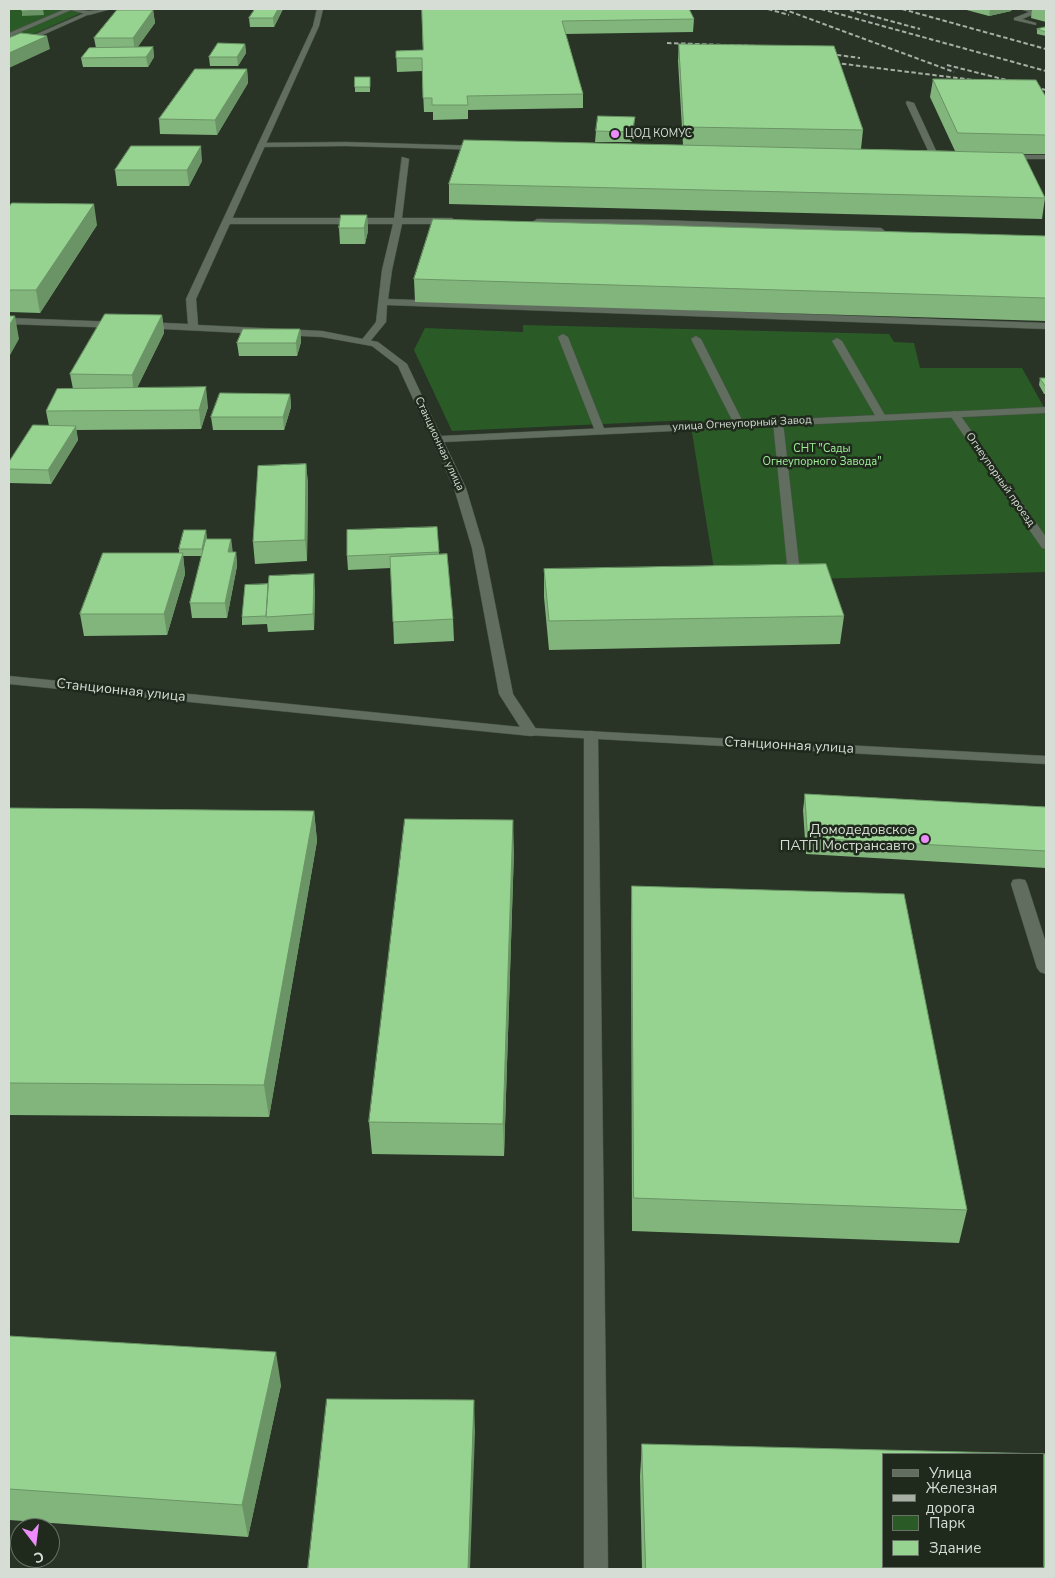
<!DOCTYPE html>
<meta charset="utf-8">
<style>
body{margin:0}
#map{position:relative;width:1055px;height:1578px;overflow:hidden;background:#293427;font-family:"Nunito Sans",sans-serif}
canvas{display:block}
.frame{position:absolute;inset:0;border:10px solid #d6ddd5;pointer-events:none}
.legend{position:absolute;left:882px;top:1453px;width:162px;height:115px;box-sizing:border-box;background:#1f2a1d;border:1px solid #687267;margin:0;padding:6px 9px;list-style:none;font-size:15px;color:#d6ddd5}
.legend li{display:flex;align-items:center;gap:10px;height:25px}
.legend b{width:25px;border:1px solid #687267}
.north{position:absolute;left:10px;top:1518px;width:50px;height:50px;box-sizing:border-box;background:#1f2a1d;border:1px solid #687267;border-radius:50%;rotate:165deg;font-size:14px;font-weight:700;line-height:20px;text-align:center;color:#d6ddd5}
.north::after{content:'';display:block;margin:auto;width:18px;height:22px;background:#ec8cfb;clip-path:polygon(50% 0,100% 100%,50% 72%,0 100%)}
</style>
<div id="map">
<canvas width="1055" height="1578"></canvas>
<div class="frame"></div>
<ul class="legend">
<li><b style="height:6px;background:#616e5f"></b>Улица</li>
<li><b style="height:6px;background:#a7afa5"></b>Железная дорога</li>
<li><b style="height:14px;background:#2a5b26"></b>Парк</li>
<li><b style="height:14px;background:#97d390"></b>Здание</li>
</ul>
<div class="north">С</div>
</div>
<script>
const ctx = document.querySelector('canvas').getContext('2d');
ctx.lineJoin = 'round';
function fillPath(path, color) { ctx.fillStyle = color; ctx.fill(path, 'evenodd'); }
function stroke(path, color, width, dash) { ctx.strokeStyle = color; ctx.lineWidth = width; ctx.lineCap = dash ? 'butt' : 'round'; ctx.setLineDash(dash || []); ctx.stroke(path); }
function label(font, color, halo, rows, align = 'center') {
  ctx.font = font + ' "Nunito Sans",sans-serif'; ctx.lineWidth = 5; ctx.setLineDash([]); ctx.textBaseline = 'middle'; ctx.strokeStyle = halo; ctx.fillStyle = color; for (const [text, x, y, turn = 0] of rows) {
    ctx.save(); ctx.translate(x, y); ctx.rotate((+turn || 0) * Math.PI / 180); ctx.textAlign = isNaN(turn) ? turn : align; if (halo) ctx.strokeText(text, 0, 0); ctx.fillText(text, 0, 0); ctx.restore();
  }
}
fillPath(new Path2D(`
 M9,9H90L9,45Z
 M523,325L889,334L894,342L914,343L920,368H1022L1046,411V572L716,582L690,420L452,431L414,350L425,328L523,332Z`), '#2a5b26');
const service = new Path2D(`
 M65,9L89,11L111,9L89,15L71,10L9,37V33Z
 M1020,9L1037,11V13L1022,19L1036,23V25L1014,20V18L1029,12Z
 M907,101L914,103L939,157L938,159L931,157L906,103Z
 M345,142L482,146L486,148L482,150L345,146L261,147L257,145L261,143Z
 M1002,155H1046V159H1005L1001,157Z
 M402,157L409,159L402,218H452L456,221L452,224H402L392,270L388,299L1046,323V329L387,305L386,322L368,344H362L360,342L376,322L382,270L393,224H227L223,221L227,218H394Z
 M537,219L658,220L881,228L885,231L881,234L658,226L534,224L533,222Z
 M563,334L568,337L605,431L604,433L600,434L595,431L558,337Z
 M696,336L701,339L744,424L743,426L739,427L734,424L691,339Z
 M837,338L842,341L886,417L885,419L881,420L876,417L832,341Z
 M954,411L958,412L1046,537V549L1042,548L949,414Z
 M778,419L783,422L799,564L793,568L787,564L773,422Z
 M591,731L596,732L598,735L608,1569H584V735L586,732Z
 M1019,879L1025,880L1027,884L1046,943V974L1040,972L1037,968L1011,884L1013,880Z`);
const minor = new Path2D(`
 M317,9H323L319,26L196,299L198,325L322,331L378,342L407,364L441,436L1046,407V413L444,442L466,488L484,548L513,694L538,732L536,735L531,736L9,684V676L520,727L499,694L472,548L454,488L398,366L372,346L322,337L144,328L139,325L144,322L188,324L186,299L313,26Z
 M87,12L92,13L9,50V46Z
 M9,318L119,322L124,325L119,328L9,324Z`);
const tertiary = new Path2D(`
 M531,728L1046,756V764L526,735L524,732L526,729Z`);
stroke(service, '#485247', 1);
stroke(minor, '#485247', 1);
stroke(tertiary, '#485247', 1);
fillPath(service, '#616e5f');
fillPath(minor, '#616e5f');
fillPath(tertiary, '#616e5f');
stroke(new Path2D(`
 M768,9L789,15
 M783,9L954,72
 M821,9L1046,71
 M902,9L1046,49
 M850,10L920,29
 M667,43L756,46
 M823,53L860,58
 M828,62L982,81
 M947,65L1046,90`), '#a7afa5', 2, [4.5, 2.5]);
fillPath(new Path2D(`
 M283,9L274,27H250L249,18Z
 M416,9H689L694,19L693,32L565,34L583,94V108L468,110V119L433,120V112H424L422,71L397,72L396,51L423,50L422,10H416Z
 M963,9H1012L1011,11L989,16Z
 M1032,9H1046V22L1031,18Z
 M153,10L155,23L137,47H153L154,57L148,67H83L81,58L96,48L94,38Z
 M1046,27V36L1037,34V29Z
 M245,44L246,53L238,66H210L209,57Z
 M679,44L863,130L861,149L955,151L930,97L933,79L1046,97V154H1023L1045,198L1042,219L449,204V184L683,145L678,61Z
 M247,69L248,83L217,135L160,134L159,119Z
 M370,77V92H355V87Z
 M634,127L632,142H595L596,131Z
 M202,161L189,186H117L115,170Z
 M9,207L97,225L40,313L9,312Z
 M367,215L368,231L365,244H340L339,228Z
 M1046,236V321L415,302L414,279Z
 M162,315L164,333L137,388L208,407L201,429L76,430L78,440L51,484L9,483V462L49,426L46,411L73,389L70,374Z
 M300,329L301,342L297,356H239L237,343Z
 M1040,378H1046V394H1044L1039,385Z
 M290,394L291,407L284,430H213L211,417Z
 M306,464L308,484L307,561L255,564L253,542Z
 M437,527L439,554L453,619L454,641L394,644L391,568L348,570L347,556Z
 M207,537V539H231L232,552H236L237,566L227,618H192L190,603L202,556H183L185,574L167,635L84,636L80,614L179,553V549Z
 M544,569L844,616L840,644L549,650L544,597Z
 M315,589L314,630L268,632L267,624L242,625V617Z
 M805,794L1046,807V868L806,854L803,810Z
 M9,808L314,811L317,841L269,1117L9,1115Z
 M514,850L504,1156L372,1154L369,1122Z
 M632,886L967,1210L959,1243L632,1231L631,917Z
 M9,1336L281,1385L248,1537L9,1520Z
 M642,1444L1046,1569H642L640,1476Z`), '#82b57c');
fillPath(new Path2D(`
 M43,9L44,15L22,16V11Z
 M278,9H283L274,27L273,18Z
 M990,9H1012L1011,11L989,16Z
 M153,10L155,23L135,51L133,38Z
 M47,36L50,49L9,68V53Z
 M245,44L246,53L238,66L237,57Z
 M153,47L154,57L148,67L146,57Z
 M247,69L248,83L217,135L215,120Z
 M635,117L634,127L632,142V132Z
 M201,146L202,161L189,186L187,170Z
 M94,204L97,225L40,313L36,290Z
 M367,215L368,231L365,244L364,228Z
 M162,315L164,333L134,394L132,375Z
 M15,316L19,339L9,357V326Z
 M300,329L301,342L297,356L296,343Z
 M206,387L208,407L201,429L199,410Z
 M290,394L291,407L284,430L283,417Z
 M76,426L78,440L51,484L48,470Z
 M306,464L308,484L307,561L305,540Z
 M206,530L207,537L203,556L202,549Z
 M231,539L233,553L228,552Z
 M236,552L237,566L227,618L225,603Z
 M183,553L185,574L167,635L164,614Z
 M314,574L315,589L314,630L313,614Z
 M314,811L317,841L269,1117L264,1085Z
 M513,820L514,850L504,1156L503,1124Z
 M276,1352L281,1385L248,1537L242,1505Z
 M474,1400L475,1432L470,1569H468Z`), '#6a9465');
const building = new Path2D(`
 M22,9H43V10L22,11Z
 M255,9H278L273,18H249Z
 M422,9H689L694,19L562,21L583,94L467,96L468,105H432V98H423L422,58H396V51L423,50Z
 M117,10H153L133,38H94Z
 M1046,27V32L1037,29Z
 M21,33L47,36L9,53V38Z
 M218,43L245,44L237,57H209Z
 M679,44L834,46L863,130L684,127Z
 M153,47L146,57L81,58L89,48Z
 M195,69H247L215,120L159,119Z
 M355,77H370V87H355Z
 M933,79L1036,80L1046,97V135L958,133Z
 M598,116L635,117L632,132L596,131Z
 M464,140L1023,153L1045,198L449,184Z
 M131,146H201L187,170H115Z
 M12,203L94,204L36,290H9V207Z
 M341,215H367L364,228H339Z
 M433,219L1046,236V298L414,279Z
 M105,314L162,315L132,375L70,374Z
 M9,316H15L9,326Z
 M243,329H300L296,343H237Z
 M1040,378H1046V387Z
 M206,387L199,410L46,411L57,389Z
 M220,393L290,394L283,417H211Z
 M33,425L76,426L48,470L9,469V462Z
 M306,464L305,540L253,542L258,466Z
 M437,527L439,552L347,556V530Z
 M184,530H206L202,549H179Z
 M206,539H231L228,552H236L225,603H190Z
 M103,553H183L164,614H80Z
 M447,554L453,619L393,622L390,557Z
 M826,564L844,616L549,621L544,569Z
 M314,574L313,614L266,617L269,576Z
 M268,584L266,616L242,617L245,585Z
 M805,794L1046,807V851L808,838Z
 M9,808L314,811L264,1085L9,1083Z
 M405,819L513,820L503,1124L369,1122Z
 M632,886L904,894L967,1210L634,1198Z
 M9,1336L276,1352L242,1505L9,1489Z
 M327,1399L474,1400L468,1569H308Z
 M642,1444L1046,1454V1569H646ZM884,1454H1044V1567H884Z`);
fillPath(building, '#97d390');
stroke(building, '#6a9465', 1);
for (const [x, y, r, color] of [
 [615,134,5,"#ec8cfb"],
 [925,839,5,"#ec8cfb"]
]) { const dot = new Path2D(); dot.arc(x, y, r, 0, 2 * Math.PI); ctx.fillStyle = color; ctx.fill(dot); stroke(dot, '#1f2a1d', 2); }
label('11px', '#d6ddd5', '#1f2a1d', [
 ["ЦОД КОМУС",625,134]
], 'left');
label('11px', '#d6ddd5', '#1f2a1d', [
 ["улица Огнеупорный Завод",742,424,-3],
 ["Станционная улица",439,444,65],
 ["Огнеупорный проезд",1000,480,55]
]);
label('11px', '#a0ef98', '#1f2a1d', [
 ["СНТ \"Сады",822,449],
 ["Огнеупорного Завода\"",822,462]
]);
label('14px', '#d6ddd5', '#1f2a1d', [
 ["Станционная улица",121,691,6],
 ["Станционная улица",789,746,3]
]);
label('14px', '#d6ddd5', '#1f2a1d', [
 ["Домодедовское",915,831],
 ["ПАТП Мострансавто",915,847]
], 'right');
</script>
